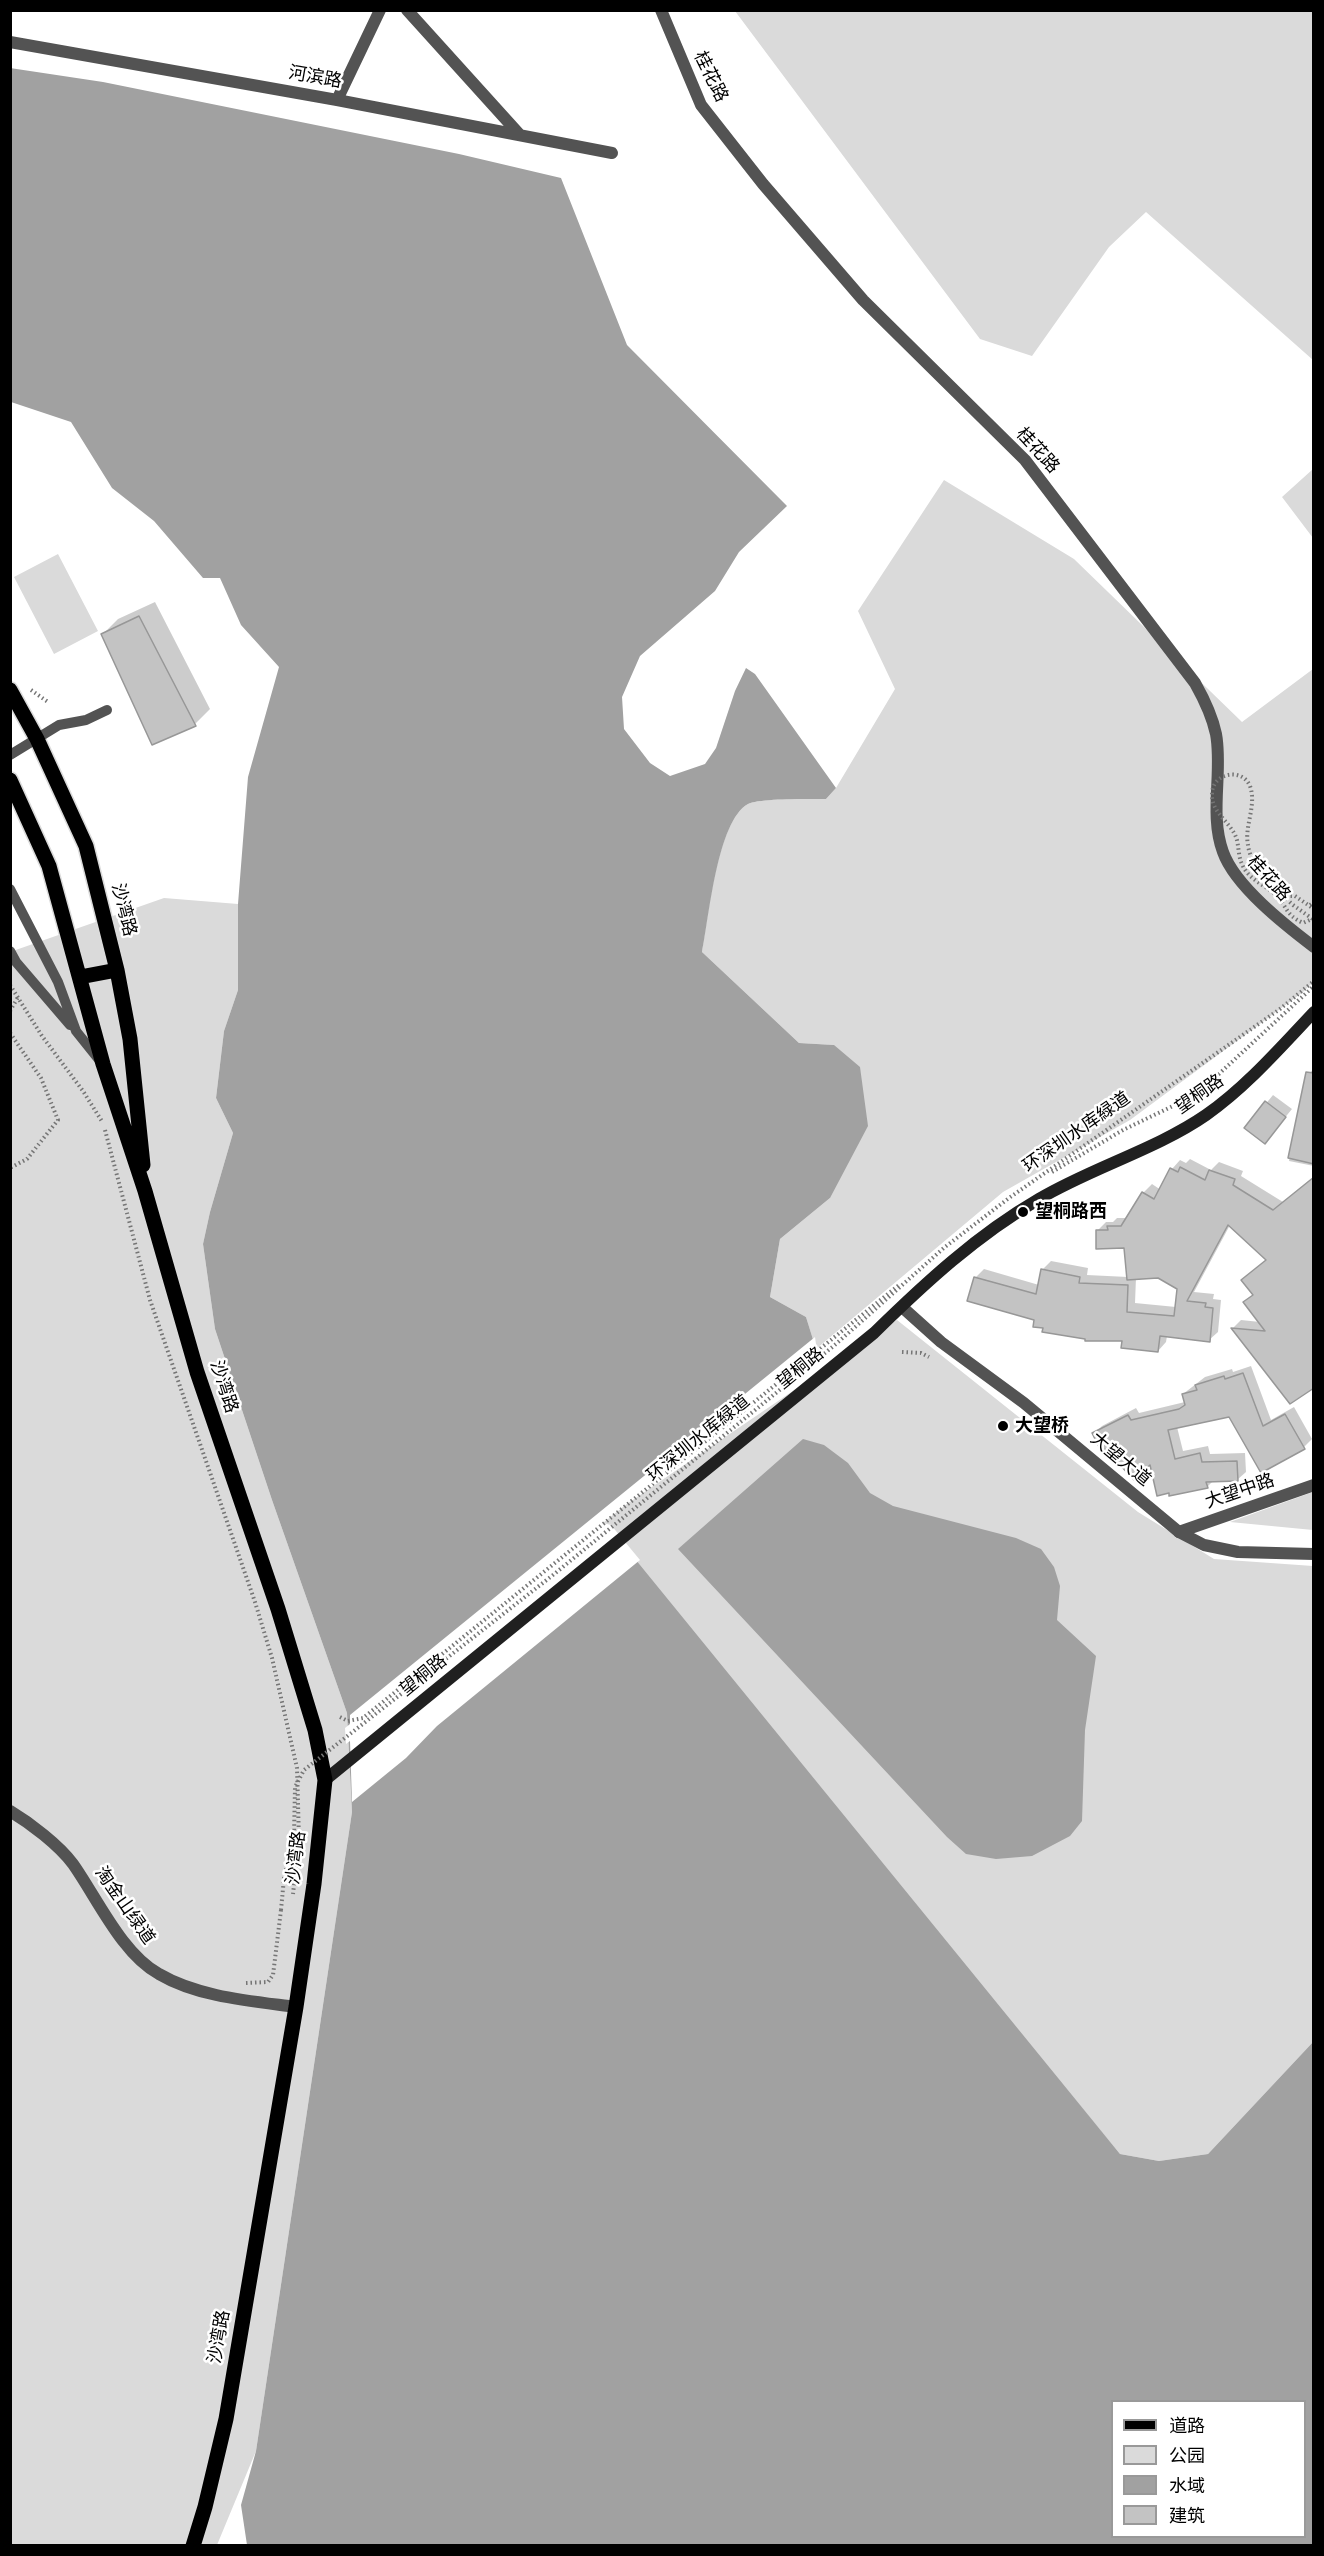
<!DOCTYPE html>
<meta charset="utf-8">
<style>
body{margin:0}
#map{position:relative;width:1324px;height:2556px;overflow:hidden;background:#fff;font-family:Poppins,"Noto Sans SC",sans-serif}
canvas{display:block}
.frame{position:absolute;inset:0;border:12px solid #000;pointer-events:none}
.legend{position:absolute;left:1111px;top:2400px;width:195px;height:138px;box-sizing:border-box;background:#fff;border:2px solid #999;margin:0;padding:8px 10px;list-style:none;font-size:18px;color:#000}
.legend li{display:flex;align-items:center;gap:12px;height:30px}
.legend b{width:30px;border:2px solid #999}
</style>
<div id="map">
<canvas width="1324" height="2556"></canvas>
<div class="frame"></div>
<ul class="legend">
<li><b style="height:8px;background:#000"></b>道路</li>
<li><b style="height:16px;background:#dadada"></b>公园</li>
<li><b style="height:16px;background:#a1a1a1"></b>水域</li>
<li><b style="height:16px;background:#c3c3c3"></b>建筑</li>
</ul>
</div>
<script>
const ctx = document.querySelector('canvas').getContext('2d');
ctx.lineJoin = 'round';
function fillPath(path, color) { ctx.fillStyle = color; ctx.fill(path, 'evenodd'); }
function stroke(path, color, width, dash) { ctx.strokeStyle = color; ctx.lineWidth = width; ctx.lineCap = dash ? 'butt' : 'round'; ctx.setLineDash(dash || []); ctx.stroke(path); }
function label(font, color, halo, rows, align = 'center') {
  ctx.font = font + ' Poppins,"Noto Sans SC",sans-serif'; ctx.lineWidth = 5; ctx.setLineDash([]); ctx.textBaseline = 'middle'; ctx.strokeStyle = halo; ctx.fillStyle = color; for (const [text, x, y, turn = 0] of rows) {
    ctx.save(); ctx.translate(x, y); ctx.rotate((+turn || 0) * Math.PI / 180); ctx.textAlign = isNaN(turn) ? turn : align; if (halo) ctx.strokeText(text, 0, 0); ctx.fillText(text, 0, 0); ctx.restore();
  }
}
fillPath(new Path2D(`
 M735,11H1313V360L1146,212L1109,247L1032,356L980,339Z
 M1313,469V538L1282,497Z
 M944,480L1074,559L1242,722L1313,669V982L1303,992L1130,1120L1003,1192L816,1349L806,1317L770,1297L780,1239L830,1198L834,1045L799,1043L702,952C708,919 717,821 748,804C759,798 811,799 826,799L836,788L895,689L858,611Z
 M58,554L98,631L54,654L14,577Z
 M164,898L238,904V990L224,1031L216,1098L233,1133L210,1212L203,1244L215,1329L272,1500L347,1713L352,1812L256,2451L217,2545H11L10,952Z
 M897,1320L1138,1512L1214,1559L1313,1566V2042L1208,2154L1159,2161L1120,2154L596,1525Z
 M1313,1492V1530L1230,1522Z`), '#dadada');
fillPath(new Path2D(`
 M10,68L103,82L459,154L561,178L627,345L787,506L739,552L715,591L640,656L622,697L624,729L650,763L670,776L705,764L716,748L735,691L746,668L755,674L836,788L826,799C811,799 759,798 748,804C717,821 709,919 702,952L799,1043L834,1045L860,1067L868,1126L830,1198L780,1239L770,1297L806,1317L816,1349L597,1525L609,1527L1120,2154L1159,2161L1208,2154L1313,2042V2545H247L241,2505L256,2451L352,1812L347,1713L272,1500L215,1329L203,1244L210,1212L233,1133L216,1098L224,1031L238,990V904L248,777L279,667L241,625L220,578H203L154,521L112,488L71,422L11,402ZM1112,2402H1304V2536H1112Z
 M803,1439L824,1445L848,1463L870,1493L893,1506L1016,1538L1041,1549L1054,1567L1060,1586L1057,1620L1096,1656L1085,1730L1082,1821L1070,1836L1032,1856L996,1859L966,1854L947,1837L678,1549Z`), '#a1a1a1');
fillPath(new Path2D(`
 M815,1337L817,1351L603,1523L611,1525L640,1560L437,1726L406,1758L352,1802L350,1741L346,1744L345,1728L350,1724V1715Z`), '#fff');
fillPath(new Path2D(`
 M155,602L210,709L195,724L103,634L118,619Z
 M1314,1069V1166L1289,1161L1307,1075Z
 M1273,1095L1292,1109L1265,1142L1246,1128Z
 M1190,1159L1211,1170L1219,1162L1243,1171L1241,1176L1283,1202L1314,1177V1386L1290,1402L1233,1328L1241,1320L1260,1322L1245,1302L1254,1294L1243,1280L1267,1259L1230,1225L1194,1292L1214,1294L1213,1299L1221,1300L1218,1332L1209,1340L1167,1336L1166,1342L1158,1351L1124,1339L1086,1337L1045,1327L1036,1319L975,1278L984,1269L1039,1285L1042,1270L1051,1261L1088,1268L1087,1275L1128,1277L1125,1246L1097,1231L1106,1222H1113L1117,1218H1128L1143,1193L1152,1184L1161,1190L1172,1169L1180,1160L1186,1163ZM1158,1276L1179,1288L1176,1307L1135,1303L1136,1278Z
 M1251,1366L1271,1420L1294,1407L1312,1439L1304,1447L1230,1415L1177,1427L1183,1451L1208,1446L1210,1454L1245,1453L1246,1472L1237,1480L1213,1481L1207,1487L1094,1434L1102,1426L1136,1408L1139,1413L1185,1402L1183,1394L1205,1377L1232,1369L1233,1372Z`), '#0003');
const building = new Path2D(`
 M139,616L196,726L152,745L101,634Z
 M1306,1072L1314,1073V1164L1288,1158Z
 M1265,1101L1286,1117L1265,1144L1244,1128Z
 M1180,1167L1205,1180L1209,1170L1235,1179L1233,1185L1273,1210L1314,1177V1388L1290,1404L1231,1328L1265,1331L1243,1302L1253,1295L1241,1280L1266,1260L1228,1225L1187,1301L1206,1303L1205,1307L1213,1308L1210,1342L1160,1336L1158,1352L1121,1348L1122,1341H1085V1339L1042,1332L1043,1328L1033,1327L1034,1320L967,1301L974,1277L1036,1294L1041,1269L1080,1277L1079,1283L1128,1285L1127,1312L1174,1316L1177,1289L1158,1278L1127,1280L1124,1248L1096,1249V1230H1108L1107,1226H1121L1142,1192L1154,1199L1170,1168L1178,1172Z
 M1243,1373L1263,1426L1285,1414L1305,1449L1261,1473L1229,1417L1168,1430L1175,1459L1200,1453L1202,1462L1237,1461L1238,1481L1206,1482L1208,1488L1169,1496V1493L1157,1496L1150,1465L1134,1480L1105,1449L1101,1451L1092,1433L1128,1415L1131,1420L1179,1409L1185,1405L1182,1394L1197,1390L1195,1385L1224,1376L1225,1379Z`);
fillPath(building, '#c3c3c3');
stroke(building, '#979797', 1.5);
const primary = new Path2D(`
 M10,690L37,739L86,846L117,970L130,1039L143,1165
 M10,780L49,866L103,1064L145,1191L197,1372L278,1609L315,1730L325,1780L314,1884L296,2007L226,2419L205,2507L193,2546
 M80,977L117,970`);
stroke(primary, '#dbdbdb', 18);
stroke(new Path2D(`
 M31,690L48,702
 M1257,871L1293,905L1314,920
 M1310,905L1314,902
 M10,985L42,1036L83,1091L103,1123
 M10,1011L18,997
 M10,1033L41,1078L58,1120L27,1159L10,1168
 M105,1130L150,1300L255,1602L272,1658L297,1768L299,1840L293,1894
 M1052,1172L1123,1130L1173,1106L1207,1085L1314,986
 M902,1352L921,1353L929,1357
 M340,1717L348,1721L363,1718L899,1285
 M246,1983L268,1982L273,1975L281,1910`), '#757575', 4, [1.5, 3]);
stroke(new Path2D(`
 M10,755L59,725L86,720L107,710
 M10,889L58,982L76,1031L100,1061
 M10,951L16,962L70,1025`), '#535353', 10);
stroke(new Path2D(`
 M407,10L520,135
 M661,10L701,105L763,184L863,300L1025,460L1195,683C1204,699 1212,715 1216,734C1223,772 1209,814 1223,852C1235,886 1285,925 1314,947
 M10,42L337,100L612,153
 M337,100L380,10
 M1179,1532L1314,1485
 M10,1811C30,1823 59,1845 73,1864C97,1898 122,1954 159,1974C198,1997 251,2001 296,2007`), '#535353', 12);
stroke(new Path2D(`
 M902,1307L941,1342L1024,1403L1179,1532L1204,1545L1238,1552L1314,1554`), '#535353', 12);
stroke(new Path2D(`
 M325,1780L874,1333C925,1283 977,1235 1039,1199C1091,1168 1157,1149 1206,1115C1246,1087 1280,1048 1314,1012`), '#202020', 12);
stroke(primary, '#000', 15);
stroke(new Path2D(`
 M1257,871C1254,863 1249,854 1248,845C1244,826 1257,806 1250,786C1242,767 1212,773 1212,794C1211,812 1230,822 1236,837C1239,845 1238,856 1242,864C1248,879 1263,884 1275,894C1287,905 1284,914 1303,923L1312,919
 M1277,896H1295L1314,909
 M281,1910L284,1878L294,1836L295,1787L304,1770L553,1575L836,1344L945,1247L1009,1198L1280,1009L1314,981`), '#757575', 4, [1.5, 3]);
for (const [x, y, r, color] of [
 [1023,1212,6,"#000"],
 [1003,1426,6,"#000"]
]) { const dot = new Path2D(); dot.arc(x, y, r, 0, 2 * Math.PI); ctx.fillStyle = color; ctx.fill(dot); stroke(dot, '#fff', 2); }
label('18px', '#000', '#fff', [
 ["桂花路",710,77,64],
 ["河滨路",315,78,10],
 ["桂花路",1037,451,48],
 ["桂花路",1268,879,48],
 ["沙湾路",123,910,76],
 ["望桐路",1200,1095,-35],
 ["环深圳水库緑道",1077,1133,-35],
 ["望桐路",801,1369,-39],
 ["沙湾路",223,1387,72],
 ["环深圳水库緑道",699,1439,-39],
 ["大望大道",1120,1460,40],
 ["大望中路",1240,1492,-19],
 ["望桐路",424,1676,-39],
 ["沙湾路",297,1858,-83],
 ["淘金山绿道",124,1906,55],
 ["沙湾路",220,2337,-80]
]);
label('bold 18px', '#000', '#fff', [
 ["望桐路西",1035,1212],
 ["大望桥",1015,1426]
], 'left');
</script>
